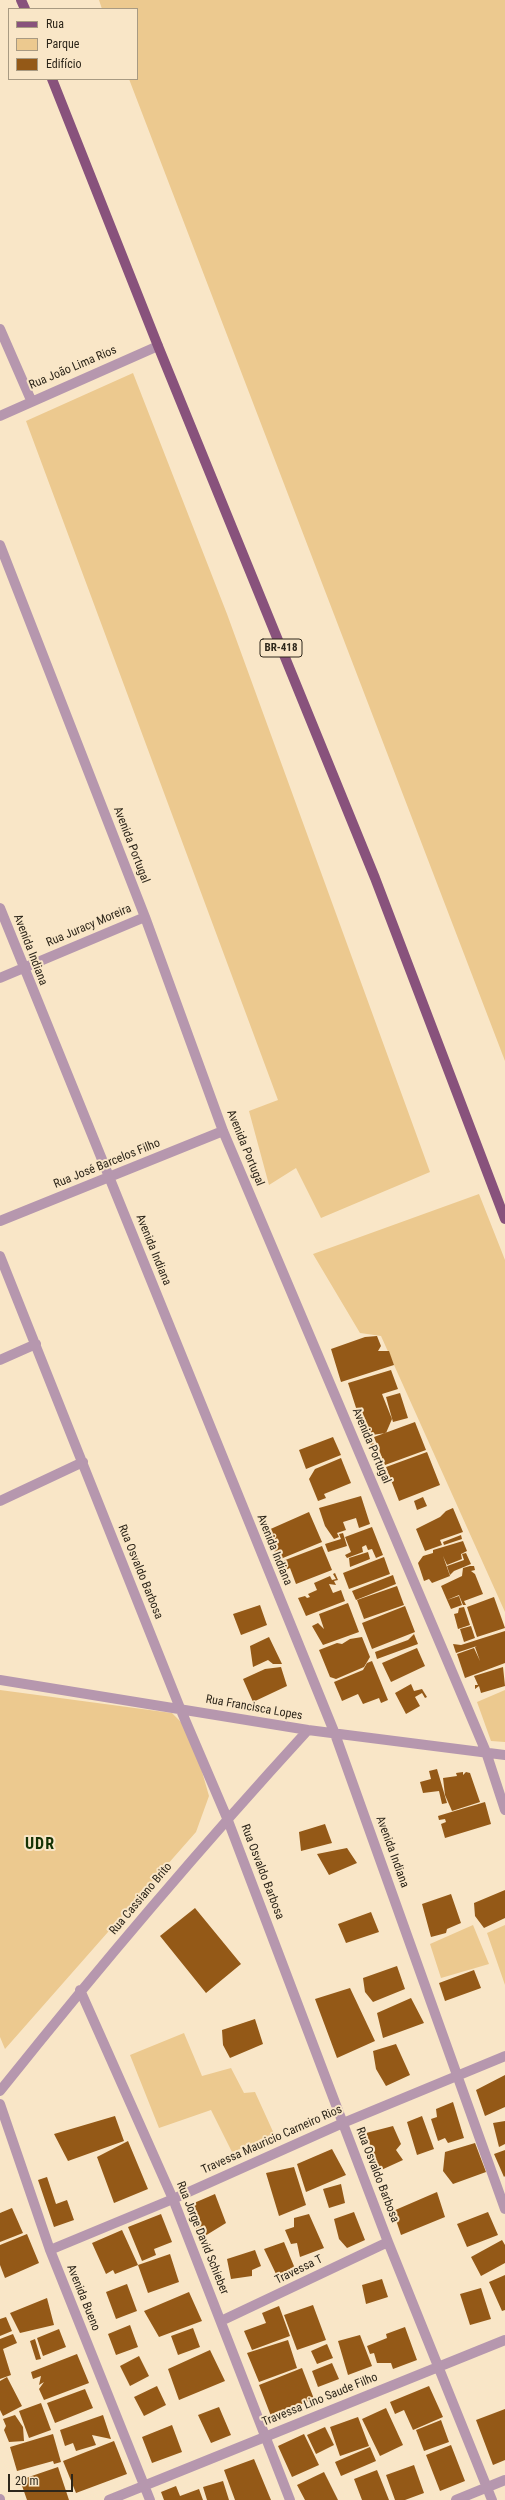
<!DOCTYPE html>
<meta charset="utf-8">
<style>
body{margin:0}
#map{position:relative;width:505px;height:2500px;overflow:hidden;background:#f9e6c7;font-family:"Roboto Condensed",sans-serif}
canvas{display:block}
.legend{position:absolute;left:8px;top:8px;width:130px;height:72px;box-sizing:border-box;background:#f9e6c7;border:1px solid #a89a82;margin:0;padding:5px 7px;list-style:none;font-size:12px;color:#2e271b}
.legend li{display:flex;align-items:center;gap:8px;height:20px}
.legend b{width:20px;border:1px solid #a89a82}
.scale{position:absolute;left:8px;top:2474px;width:65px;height:18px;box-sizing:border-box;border:2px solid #2e271b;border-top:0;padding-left:5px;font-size:12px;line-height:14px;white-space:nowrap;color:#2e271b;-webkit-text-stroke:3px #f9e6c7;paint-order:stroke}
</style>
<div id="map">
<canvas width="505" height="2500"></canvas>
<ul class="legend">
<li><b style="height:5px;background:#88527c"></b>Rua</li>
<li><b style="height:11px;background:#ecc98f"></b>Parque</li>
<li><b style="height:11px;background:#945917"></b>Edifício</li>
</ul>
<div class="scale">20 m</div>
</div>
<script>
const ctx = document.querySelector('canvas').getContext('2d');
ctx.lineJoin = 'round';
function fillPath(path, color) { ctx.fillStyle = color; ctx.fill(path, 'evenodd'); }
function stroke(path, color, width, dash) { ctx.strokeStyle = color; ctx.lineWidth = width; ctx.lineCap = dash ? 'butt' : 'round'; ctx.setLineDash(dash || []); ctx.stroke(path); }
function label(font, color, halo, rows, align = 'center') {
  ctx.font = font + ' "Roboto Condensed",sans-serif'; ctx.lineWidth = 4; ctx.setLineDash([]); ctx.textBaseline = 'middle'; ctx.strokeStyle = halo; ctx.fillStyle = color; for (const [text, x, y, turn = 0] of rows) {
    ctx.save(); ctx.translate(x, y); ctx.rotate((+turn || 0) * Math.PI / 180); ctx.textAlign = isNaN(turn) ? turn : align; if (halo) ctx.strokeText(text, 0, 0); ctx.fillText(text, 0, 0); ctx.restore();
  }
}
fillPath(new Path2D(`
 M99,0H505V1061L129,79H137V9H102Z
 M133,373L227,614L430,1172L321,1218L296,1168L269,1185L249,1111L278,1100L26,421Z
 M479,1194L505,1260V1612L381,1336L360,1333L313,1254Z
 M0,1690L172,1713L184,1725L199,1761L209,1796L196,1832L5,2049L0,2037Z
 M505,1690V1742L491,1741L477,1702Z
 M473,1925L489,1964L441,1978L430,1944Z
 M505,1925V1985L487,1933Z
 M184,2033L202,2076L231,2068L244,2093L255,2092L275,2136L232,2152L211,2110L159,2128L130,2055Z`), '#ecc98f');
fillPath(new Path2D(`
 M377,1336L381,1346L378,1351H389L394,1365L341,1382L331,1349L365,1337Z
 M391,1370L398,1389L382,1394L392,1419L386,1433L372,1435L360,1408L362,1416L359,1417L348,1383Z
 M400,1393L408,1418L393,1422L386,1397Z
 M415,1422L426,1450L385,1465L374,1437Z
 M366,1426L384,1468L381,1469L363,1427Z
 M333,1437L341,1455L306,1469L299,1450Z
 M427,1452L440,1485L399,1501L386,1467Z
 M341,1458L351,1483L324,1494L326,1498L318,1501L309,1479L315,1469Z
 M361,1496L370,1524L359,1528L356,1518L343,1522L346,1530L337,1533L339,1537L334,1539L325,1526L319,1508Z
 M423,1497L427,1506L417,1510L414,1501Z
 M453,1508L463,1532L440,1540L442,1545L425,1551L416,1529L440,1517L446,1511Z
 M309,1512L322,1542L278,1560L266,1531Z
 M372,1527L383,1555L376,1558L372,1549L368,1550L366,1545L362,1547L363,1552L347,1558L345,1555L351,1552L345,1537Z
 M343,1533L347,1546L328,1552L325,1544L341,1539L339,1534Z
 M461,1535L462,1539L444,1545L443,1542Z
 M463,1541L467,1551L461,1554L462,1559L447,1565L443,1556L450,1576L432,1583L429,1579L424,1581L418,1563L423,1556L433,1553V1550Z
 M322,1546L332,1570L296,1584L290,1568L283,1571L280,1562Z
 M368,1552L370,1559L350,1567L349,1558Z
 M466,1553L471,1564L454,1571L450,1575L447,1566L464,1560L462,1554Z
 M384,1557L390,1574L349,1589L343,1573Z
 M470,1566H474L475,1570L471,1571L475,1574L483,1594L464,1601L466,1605H463L459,1595L447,1600L441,1586L462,1576L463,1568Z
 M335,1573L338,1580L334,1581L336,1585L329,1584L333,1593L341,1590L345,1601L306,1616L298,1598L305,1596L307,1598L310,1597L308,1594L317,1590L314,1583L330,1576L332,1580L336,1579L333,1574Z
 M393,1575L396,1584L356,1600L352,1591Z
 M397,1586L404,1605L364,1619L357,1600Z
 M459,1596L462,1605L451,1609L447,1600Z
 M494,1597L505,1628L477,1637L467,1607Z
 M348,1603L359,1632L323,1645L312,1626L318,1623L324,1629L319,1614Z
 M260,1605L267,1625L241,1635L233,1614Z
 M405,1606L415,1632L372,1649L362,1623Z
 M464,1607L470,1625L458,1629L454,1614L458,1613L459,1608Z
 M471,1626L475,1638L464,1642L460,1629Z
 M505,1631V1663L465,1678L457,1654L474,1648L480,1661L475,1647L477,1646L456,1653L453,1644L461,1645Z
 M414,1634L418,1644L377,1659L375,1652L408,1640Z
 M269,1637L282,1664H273L268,1660L253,1667L250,1646Z
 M362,1637L370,1657L364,1667L336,1679L330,1677L319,1650L337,1643L342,1644L350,1639Z
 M417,1648L425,1666L391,1682L382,1663Z
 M372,1661L388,1700L381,1703L379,1698L363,1704L358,1694L342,1701L334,1682L363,1670L367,1663Z
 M281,1667L287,1686L253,1702L243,1679L265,1669Z
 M503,1667L505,1686L481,1693L479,1686L475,1689V1685H478L474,1676Z
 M411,1684L414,1691L422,1689L427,1697L425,1698L422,1693L415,1697L420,1706L406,1714L395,1693Z
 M437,1769L447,1803L442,1804L439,1791L423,1793L420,1782L431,1779L429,1771Z
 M463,1772V1775L466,1772L470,1773L480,1802L452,1811L445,1795L443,1778L457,1776L456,1773Z
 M485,1802L491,1824L445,1838L441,1824L446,1822L445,1819L439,1820L438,1816Z
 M325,1824L332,1843L301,1851L299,1832Z
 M347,1848L357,1863L329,1875L317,1854Z
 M505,1890V1918L484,1928L475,1916L474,1903Z
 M451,1894L461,1923L447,1929L446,1933L431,1937L422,1904Z
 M195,1908L241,1964L206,1993L160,1936Z
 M371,1912L379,1932L346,1943L338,1924Z
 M397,1966L405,1989L373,2002L365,1992L363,1978Z
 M474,1970L481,1988L445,2001L439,1983Z
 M350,1988L375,2041L337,2058L315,1999Z
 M411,1998L424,2023L383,2038L377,2013Z
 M255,2019L263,2044L230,2058L223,2045L222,2030Z
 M396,2044L410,2075L386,2086L376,2069L373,2051Z
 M505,2075V2107L485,2116L476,2090Z
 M453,2102L464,2138L448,2143L445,2138L438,2141L431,2119L437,2117L436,2109Z
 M115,2116L124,2141L68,2161L54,2134Z
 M422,2116L434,2149L417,2155L407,2122Z
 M505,2121V2144L499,2147L493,2123Z
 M393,2126L401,2144L396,2150L403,2160L379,2171L366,2133Z
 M128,2141L148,2189L114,2203L97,2157Z
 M475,2143L486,2172L453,2184L443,2171L445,2152Z
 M332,2149L346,2175L306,2192L297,2164Z
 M505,2150V2176L504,2177L494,2154Z
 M294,2167L306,2205L279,2216L266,2173Z
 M47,2177L56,2204L67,2200L74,2220L54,2227L38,2180Z
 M341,2184L345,2203L329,2208L323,2189Z
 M437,2192L445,2217L401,2235L393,2211Z
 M215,2194L226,2223L200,2239L187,2206Z
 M12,2208L23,2233L0,2242V2213Z
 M354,2212L365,2240L347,2248L339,2239L334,2219Z
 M488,2212L498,2235L467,2247L457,2224Z
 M161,2214L172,2242L154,2249L156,2255L142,2261L128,2227Z
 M309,2214L324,2248L300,2257L297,2243L291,2244L285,2230L294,2227V2218Z
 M122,2230L138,2265L115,2274L113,2270L106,2274L92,2243Z
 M27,2234L39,2263L5,2278L0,2265V2245Z
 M502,2240L505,2245V2263L481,2276L471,2257Z
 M284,2242L296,2271L277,2276L264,2249Z
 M255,2250L261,2266L252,2270V2276L231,2279L227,2259Z
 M170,2254L179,2282L148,2293L138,2265Z
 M505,2275V2310L502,2311L489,2282Z
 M382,2279L388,2297L366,2304L362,2285Z
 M127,2284L137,2311L116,2319L106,2292Z
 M481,2288L491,2319L470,2325L460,2294Z
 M189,2292L202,2321L159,2337L144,2311Z
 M47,2298L54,2325L20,2333L10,2313Z
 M313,2305L326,2340L297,2350L284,2315Z
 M279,2306L290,2336L252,2350L244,2331L266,2323L262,2313Z
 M6,2317L12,2331L0,2336V2319Z
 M130,2325L138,2347L116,2355L108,2334Z
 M405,2327L417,2360L393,2369L391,2363H377L374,2353L370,2354L367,2346L387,2338L386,2334Z
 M193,2328L200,2347L178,2355L171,2336Z
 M59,2329L66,2347L43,2356L37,2338Z
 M13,2334L17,2343L3,2349L11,2375L0,2379V2339Z
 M360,2335L372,2366L348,2375L338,2341Z
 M35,2339L41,2359L36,2360L30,2341Z
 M288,2340L297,2368L259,2382L247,2353Z
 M327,2344L333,2358L317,2364L311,2351Z
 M210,2350L225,2381L179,2400L168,2369Z
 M77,2354L89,2383L44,2400L39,2389L44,2382L39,2385L41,2376L33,2379L31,2372Z
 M139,2356L149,2376L130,2386L120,2366Z
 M332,2363L339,2379L318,2387L312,2371Z
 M302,2368L314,2399L271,2416L259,2385Z
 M7,2377L22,2406L3,2416L0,2410V2381Z
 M157,2386L166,2405L144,2416L134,2397Z
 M429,2386L443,2417L413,2430L404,2410L395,2414L390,2402Z
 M85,2389L93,2408L55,2423L47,2403Z
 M41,2403L51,2430L29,2438L19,2411Z
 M219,2407L231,2435L211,2443L198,2415Z
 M386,2408L403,2445L380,2456L362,2419Z
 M505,2409V2460L493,2465L476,2420Z
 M15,2415L23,2427L24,2441L9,2442L4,2430L6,2426L3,2419Z
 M103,2415L111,2439L92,2435L96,2445L76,2451L73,2443L65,2446L60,2430Z
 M358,2417L369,2446L340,2456L330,2427Z
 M441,2420L449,2442L424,2451L416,2430Z
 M172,2425L182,2452L152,2463L142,2437Z
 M325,2427L334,2445L316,2454L307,2435Z
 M53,2434L61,2462L54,2464L53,2461L17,2471L10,2447Z
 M304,2434L319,2465L292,2477L278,2446Z
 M114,2441L127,2474L76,2493L63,2461Z
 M451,2445L465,2481L440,2491L426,2455Z
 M370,2447L376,2461L341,2476L335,2462Z
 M254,2459L271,2500H235L224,2470Z
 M414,2465L424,2493L405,2500H395L386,2475Z
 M58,2467L69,2500H27L20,2480Z
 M377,2470L389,2500H362L354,2479Z
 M324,2472L338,2500H305L297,2485Z
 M223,2481L229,2500H207L203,2487Z
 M176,2486L180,2496L199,2489L203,2500H164L161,2492Z`), '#945917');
stroke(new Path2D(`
 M0,329L31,400
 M0,416L158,346
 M0,545L145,917L223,1131L486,1752L505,1810
 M0,908L335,1734L505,2209
 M0,978L145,917
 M0,1221L223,1131
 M0,1256L180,1708L227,1818L388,2242L492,2500
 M0,1360L36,1344
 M0,1501L83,1462
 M0,1680L308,1730L505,1755
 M80,1990L173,2199L290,2500
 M0,2091C99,1967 201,1847 308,1730
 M0,2104L50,2250L150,2500
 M50,2250L173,2199L343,2123L505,2056
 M221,2321L388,2242
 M0,2499V2500
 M109,2500L505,2340
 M456,2500L505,2480`), '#b697ae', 10);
stroke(new Path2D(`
 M21,0L25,9
 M52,79L158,346L375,878L505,1219`), '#88527c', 10);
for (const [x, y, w] of [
 [281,648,42]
]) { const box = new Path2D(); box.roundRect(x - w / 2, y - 9, w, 18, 3); ctx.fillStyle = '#f9e6c7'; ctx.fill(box); stroke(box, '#2e271b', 1); }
label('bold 11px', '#2e271b', null, [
 ["BR-418",281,648]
]);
label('12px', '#2e271b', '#f9e6c7', [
 ["Rua João Lima Rios",73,368,-23],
 ["Avenida Portugal",131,845,69],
 ["Rua Juracy Moreira",89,926,-23],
 ["Avenida Indiana",30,950,69],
 ["Avenida Portugal",245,1148,68],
 ["Rua José Barcelos Filho",107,1164,-22],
 ["Avenida Indiana",153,1250,68],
 ["Avenida Portugal",371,1446,67],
 ["Avenida Indiana",274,1550,68],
 ["Rua Osvaldo Barbosa",140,1572,68],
 ["Rua Francisca Lopes",254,1708,10],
 ["Avenida Indiana",392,1852,70],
 ["Rua Osvaldo Barbosa",262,1872,69],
 ["Rua Cassiano Brito",141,1899,-50],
 ["Travessa Mauricio Carneiro Rios",272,2140,-24],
 ["Rua Osvaldo Barbosa",377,2175,69],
 ["Rua Jorge David Schieber",202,2238,68],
 ["Travessa T",299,2270,-26],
 ["Avenida Bueno",83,2298,68],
 ["Travessa Lino Saude Filho",320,2400,-22]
]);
ctx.letterSpacing = '1px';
label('bold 16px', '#153305', '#f9e6c7', [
 ["UDR",40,1845]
]);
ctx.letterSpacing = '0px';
</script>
